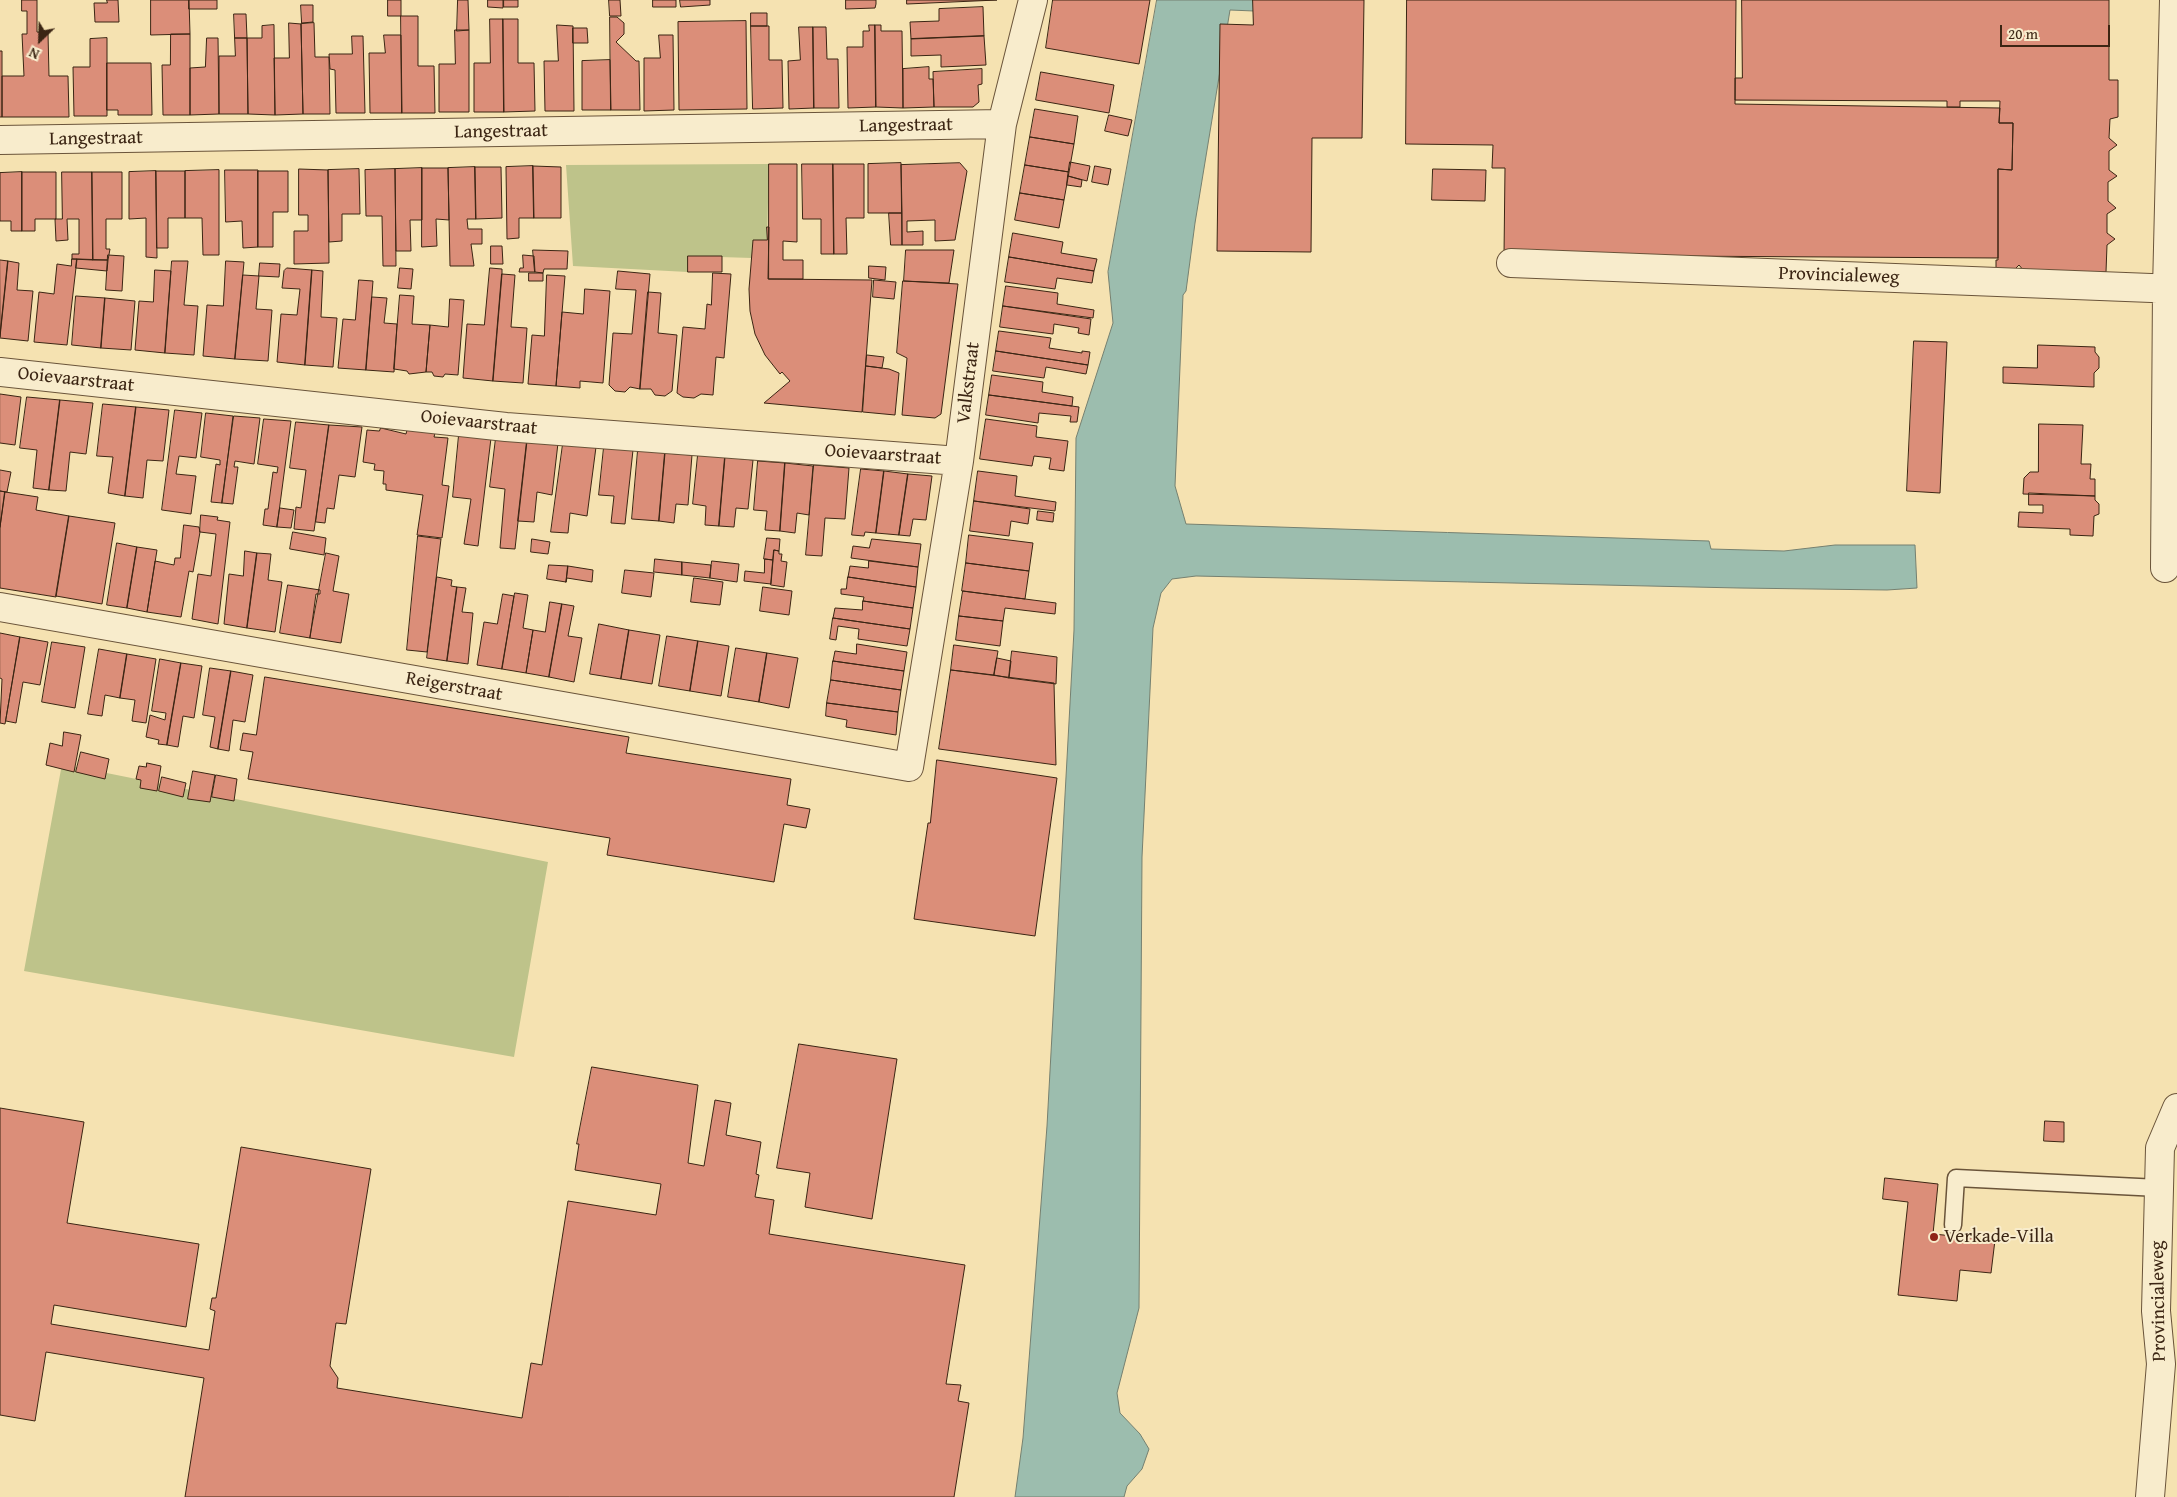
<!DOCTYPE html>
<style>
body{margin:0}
#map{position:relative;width:2177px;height:1497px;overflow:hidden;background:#f5e2b1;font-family:"Gentium Book Plus",serif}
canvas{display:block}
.north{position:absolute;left:15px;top:15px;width:50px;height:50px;-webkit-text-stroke:4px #f8eccc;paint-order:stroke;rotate:204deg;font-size:14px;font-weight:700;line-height:20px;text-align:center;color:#3b2513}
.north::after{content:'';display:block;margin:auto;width:18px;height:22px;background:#3b2513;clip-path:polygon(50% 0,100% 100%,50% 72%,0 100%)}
.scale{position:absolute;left:2000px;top:25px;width:110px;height:22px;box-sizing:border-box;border:2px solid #3b2513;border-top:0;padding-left:6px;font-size:15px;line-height:18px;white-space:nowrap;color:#3b2513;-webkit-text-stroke:4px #f8eccc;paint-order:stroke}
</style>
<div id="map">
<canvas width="2177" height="1497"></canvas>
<div class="north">N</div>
<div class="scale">20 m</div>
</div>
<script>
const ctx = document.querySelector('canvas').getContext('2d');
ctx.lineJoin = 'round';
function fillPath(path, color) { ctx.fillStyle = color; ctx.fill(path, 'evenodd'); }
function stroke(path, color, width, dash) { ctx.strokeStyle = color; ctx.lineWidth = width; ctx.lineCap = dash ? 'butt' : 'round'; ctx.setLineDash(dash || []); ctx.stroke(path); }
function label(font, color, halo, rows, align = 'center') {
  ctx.font = font + ' "Gentium Book Plus",serif'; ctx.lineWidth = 4; ctx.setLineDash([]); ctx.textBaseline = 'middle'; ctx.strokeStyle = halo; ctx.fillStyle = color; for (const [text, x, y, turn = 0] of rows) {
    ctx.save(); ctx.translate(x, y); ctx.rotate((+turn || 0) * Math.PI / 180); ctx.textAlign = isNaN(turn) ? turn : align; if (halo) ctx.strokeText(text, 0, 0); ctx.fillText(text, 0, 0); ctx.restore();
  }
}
fillPath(new Path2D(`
 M769,164L767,240H754L752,258L688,256V272L573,266L566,165Z
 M62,764L548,862L514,1057L24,971Z`), '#bec38a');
const water = new Path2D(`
 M1157,0H1254V11L1230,10L1195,223L1186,291L1183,295L1175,486L1186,524L1709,541L1711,549L1784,551L1835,545H1915L1917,588L1887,590L1739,588L1196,576L1172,579L1161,593L1153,628L1142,857L1139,1308L1117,1393L1120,1413L1140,1434L1149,1449L1142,1469L1127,1486L1124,1497H1015L1023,1438L1047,1126L1074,630L1076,438L1113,323L1108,272Z`);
fillPath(water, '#9cbdae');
stroke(water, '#758070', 1);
const building = new Path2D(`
 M22,0H37V32L48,33L49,76H68L69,117H2V76H24L22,34H27V11H22Z
 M107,0H118L119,22H95L94,3H107Z
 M151,0H189L190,34L151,35Z
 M189,0H217V9H189Z
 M388,0H401V16H388Z
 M458,0H468L469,30L457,31Z
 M488,0H503V8L488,7Z
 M504,0H518V7H504Z
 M609,0H620L621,16H610Z
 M653,0H676V7H653Z
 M680,0H710V5L681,7Z
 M846,0H876V4L875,8L846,9Z
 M907,0H997L907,4Z
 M1053,0H1150L1139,64L1046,48Z
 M1253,0H1364L1362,138H1312L1311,252L1217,251L1220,24L1253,25Z
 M1407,0H1736L1735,104L2000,108L1999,123H2013L2012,170L1998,169V258L1504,255L1505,168H1492L1493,145L1406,144Z
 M1742,0H2109V80H2118V117L2110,119L2109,138L2117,145L2109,151V170L2117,176L2108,182V201L2116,208L2107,214V233L2115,239L2107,245L2106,272L2024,271L2019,265L2013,271H1996V260H1998V169L2012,170L2013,123H1999L2000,101H1960V107H1947V101L1735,100V78H1742Z
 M301,5H313V22L302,23Z
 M983,7L984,36L911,39L910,22L939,21V9Z
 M751,13H767V26H751Z
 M234,14H246L247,38H235Z
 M401,16H418V66H434L435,113H402Z
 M610,17H617L624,23V34L616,42L636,61H639L640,110H611Z
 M490,19H503L504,112H474V63H490Z
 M503,19H518V63H534L535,111L504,112Z
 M746,21L747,109L679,110L678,22Z
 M289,23L301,24L303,114L275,115L274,58H289Z
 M314,23L315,57H329L330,114H303L301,24Z
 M274,25L275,115L248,114L247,38H262V26Z
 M557,25L573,26L574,111H545L544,61H558Z
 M869,25H875L876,107L848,108L847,47H863V31H869Z
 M875,25H881V31H902L903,108L876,107Z
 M751,26H769V60H782L783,108L753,109Z
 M799,27H813L814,108L789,109L788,61L800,60Z
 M813,27H826L827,59H838L839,108H814Z
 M573,28H587L588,43H573Z
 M455,30H469V112H439V64H455Z
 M171,34H190V115H163L162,65H170Z
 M384,35H401L402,113H370L369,53H385Z
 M659,35H673L674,110L644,111V58H660Z
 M352,36H363L365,113H336L335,70L330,69L329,54H352Z
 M984,36L986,65L941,67V55L911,56V39Z
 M107,38V116H74L73,67H90V39Z
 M207,38H218L219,114L190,115V68L205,67Z
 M235,38H247L248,114H219V56H235Z
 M0,51H2V117H0Z
 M610,60L611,110H582V61Z
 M107,63H151L152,115H118V110H107Z
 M929,67V79H933L934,107L903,108V69Z
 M982,69V84L978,85L979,102L973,107H934L933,72Z
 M1041,72L1114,85L1109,113L1036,100Z
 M1035,109L1078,116L1074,144L1030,137Z
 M1109,115L1132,120L1128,136L1105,131Z
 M1030,137L1074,144L1069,172L1025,165Z
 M1070,162L1090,166L1087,181L1068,176Z
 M901,163L902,213H868V164Z
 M960,163L967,171L955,240L935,241V220L907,221V232L923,231V245H902L901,165Z
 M769,164H797V242L783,241V260H803V279H769Z
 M802,164H833L834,254H821V219H803Z
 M833,164H864V218H846L847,254H834Z
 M1025,165L1069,172L1064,200L1020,193Z
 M533,166L561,167V218H534Z
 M533,166L534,218H519V238L507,239L506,167Z
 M1095,166L1111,169L1108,185L1092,182Z
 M475,167L476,219H467L468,229H482V244H471L474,266H450L448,168Z
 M475,167H501L502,218L476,219Z
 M422,168V220H410L411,251H396L395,169Z
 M422,168H448L449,220L436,219L437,246L422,247Z
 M299,169L328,170L329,263L294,264V231H308V215H299Z
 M359,169L360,214H342V241L329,242L328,170Z
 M395,169L396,266H383L382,216H366L365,170Z
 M1433,169L1486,170L1485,201L1432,200Z
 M219,170V255H203L202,218H185V171Z
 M225,170H258V247L243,248L242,221L226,222Z
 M156,171H185V218H168V248H157Z
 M156,171L157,258L146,257V218L129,219V172Z
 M258,171H288V212H273V247H258Z
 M22,172H56V219H35V231H22Z
 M22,172V231H11V221H0V173Z
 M62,172H92L93,260L72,259V254H79V219H67L68,240L56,241L55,219H62Z
 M92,172H122V219H106V249H110L108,260H93Z
 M1068,176L1082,180L1081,187L1067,185Z
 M1020,193L1064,200L1059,228L1015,220Z
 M889,213H902V245H891Z
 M767,227H769L768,279L872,280L862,412L764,403L790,381L782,372L780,374L765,355L755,334L750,311L749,289L753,240H767Z
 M1013,233L1063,242L1061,253L1097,259L1094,271L1009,257Z
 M491,246H502L503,264H491Z
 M533,250L568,251L567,269H544L543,273L535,272Z
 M906,250H954L949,283L904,281Z
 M108,255L124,256L122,291L106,290Z
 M523,255L534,256L535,272H519L520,268H523Z
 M688,256H722V272H688Z
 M1009,257L1094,271L1092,283L1057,278L1055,289L1005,282Z
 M72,259H77L67,345L34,342L39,292L54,294L57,264L71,266Z
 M77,259L108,260L107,271L76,268Z
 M0,260L8,261L0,337Z
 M8,261L19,263L17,290L33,291L28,341L0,338Z
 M172,261H188L184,305L198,306L194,355L165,353Z
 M226,261L244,262L235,359L203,356L207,305L223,306Z
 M260,263L280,264L279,277L259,276Z
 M869,266L886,267L885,280L869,278Z
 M287,268L312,270L305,365L277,362L281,314L297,315L300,289L282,288L284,271Z
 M400,268L413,269L411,289L398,288Z
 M490,268L502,269V274L493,381L463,378L467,324L484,325Z
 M155,270L171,271L165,353L135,350L139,301L153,302Z
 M312,270L323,271L321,317L337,318L333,367L305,365Z
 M618,271L650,274L640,389L630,387L625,392L615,391L609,385L613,333L632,334L636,290L616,289Z
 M529,273H543V281H529Z
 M713,273L731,274L724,358L716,357L713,395L701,394L694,398L683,397L677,393L683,327L705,329L707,304L711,305Z
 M502,274L515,275L511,327L527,328L523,383L493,381Z
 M243,275L259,276L256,309L272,310L268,361L235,359Z
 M547,275L565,276L556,386L528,384L532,335L544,336Z
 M359,280L373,281L366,370L338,368L343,319L355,320Z
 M874,280L896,282L894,299L873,297Z
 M903,281L958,284L941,414L935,418L902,415L907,358L897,353Z
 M1006,286L1058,293L1057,304L1094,310L1093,318L1003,306Z
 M585,289L610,291L603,383L580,381V388L556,386L562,312L583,314Z
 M648,292L661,293L658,333L677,335L672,391L665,396L655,395L651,389H640Z
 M400,295L414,296L412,324L430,325L426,372L409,374L407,371L394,369Z
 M76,296L105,298L101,348L72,345Z
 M372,297L387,298L384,323L397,324L394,372L366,370Z
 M105,298L135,301L131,350L101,348Z
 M450,299L464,300L458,375L445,374L443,377L434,376L432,372H426L430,325L448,327Z
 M1003,306L1091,319L1089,335L1078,333L1079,328L1054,324L1053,334L1000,327Z
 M999,331L1051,338L1049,348L1082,353V351L1090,352L1088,365L996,351Z
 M1914,341L1947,342L1940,493L1907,491Z
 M2038,345L2095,347V352L2099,357V368L2094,373V387L2003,383V367L2037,368Z
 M996,351L1088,365L1086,374L1046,367L1044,378L993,371Z
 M867,355L884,357L882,368L866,366Z
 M866,366L889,369L899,373L895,415L863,412Z
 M992,375L1043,382L1042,392L1073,397L1072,406L989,395Z
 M0,394L21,397L15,445L0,443Z
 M989,395L1079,407L1077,422H1070L1071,416L1039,413L1038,423L986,415Z
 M27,397L60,400L49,490L33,488L37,450L20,448Z
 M60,400L93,403L86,454L70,452L66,491L49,490Z
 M103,404L136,407L125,496L108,493L113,457L97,456Z
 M136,407L169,410L163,461L147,460L143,498L125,496Z
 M175,410L202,413L196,458L179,456L176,474L196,476L191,514L162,510Z
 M206,413L233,416L222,503L211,502L216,464L220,465V460L201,457Z
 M234,416L260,418L254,464L235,461L234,467H238L233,504L222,503Z
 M264,419L291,421L277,527L263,525L265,509H268L273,472L277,473L278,467L258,464Z
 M986,419L1037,426L1036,437L1068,441L1064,471L1049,469L1051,458L1034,456L1032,466L980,459Z
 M296,422L329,425L314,531L294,529L296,507L301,508L306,470L290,468Z
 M2039,424L2083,425L2081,464H2091L2090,479H2095V496L2023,494L2024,478L2030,472H2038Z
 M329,425L362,427L355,477L339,475L334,509L327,508L325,523L316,522Z
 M381,428L406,434L407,430L435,433L434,437L448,438L442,485L449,486L442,538L417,535L423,495L386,490V484H383L384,471L374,470L375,464L363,462L367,430L379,431Z
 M459,435L491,438L478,546L464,544L471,499L453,497Z
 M496,438L527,441L515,549L500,548L505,489L490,487Z
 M527,441L558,443L552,495L537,492L534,522L518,521Z
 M563,444L596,447L587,516L570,513L568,533L551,532Z
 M604,447L633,450L625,524L611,523L614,496L599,495Z
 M638,450L665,453L659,521L632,519Z
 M665,453L692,455L688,505L676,504L674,523L659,521Z
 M698,455L725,457L719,526L705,525L706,506L693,504Z
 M725,457L753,460L748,509L736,508L734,527L719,526Z
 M758,461L785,463L780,531L765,530L767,511L754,510Z
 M785,463L813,466L809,515L797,513L795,533L780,531Z
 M814,465L849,468L845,519L825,518L822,556L806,555Z
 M861,469L884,471L876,533L865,532L864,536L852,535Z
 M0,470L11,472L7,492L0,491Z
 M884,471L908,474L899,535L876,533Z
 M978,471L1017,476L1015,496L1056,502L1055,511L974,501Z
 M908,474L932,476L926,520L913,519L910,536L899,535Z
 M0,491L5,492L0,527Z
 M5,492L38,497L36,510L69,516L56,597L0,588V527Z
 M2029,493L2095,496V500L2099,504V514L2094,516L2093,536L2070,535V529L2018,527L2019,512L2043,513V505H2029Z
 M974,501L1030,509L1028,524L1011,521L1009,536L970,531Z
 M280,508L294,510L291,528L277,527Z
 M1038,511L1054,513L1053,522L1037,520Z
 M201,515L218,517L217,520L230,522L218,624L192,619L198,574L211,576L216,534L200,532Z
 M69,516L115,523L102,604L56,596Z
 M184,525L199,527L200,532L193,572L189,571L181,617L147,612L155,561L174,565L175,558H180Z
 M293,532L326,538L324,555L290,549Z
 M969,535L1033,543L1029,571L966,563Z
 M418,536L441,539L427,652L407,650Z
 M767,538L780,539L779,551L774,550L773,560L764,559Z
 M532,539L550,542L548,554L531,552Z
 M872,539L921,544L918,567L851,558L853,546L869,548Z
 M117,543L137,547L127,608L107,605Z
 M137,547L157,550L147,612L127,608Z
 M774,550L779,551V554H782L781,561L787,562L784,587L771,585Z
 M245,551L257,553L247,628L224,624L229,574L243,576Z
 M257,553L271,554L268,580L282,582L275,632L247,628Z
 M326,553L339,556L333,591L349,594L341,643L310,638Z
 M655,559L682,562V575L654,572Z
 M765,559L773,560L771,584L744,581L745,571L764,573Z
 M712,561L739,564L737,582L710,578Z
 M869,561L918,567L916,587L848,577L850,566L868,568Z
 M682,562L711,565L710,578L682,575Z
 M966,563L1029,571L1025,599L962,591Z
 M549,565L568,566L566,582L547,579Z
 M568,566L593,570L592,582L567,578L566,582Z
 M625,570L654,573L651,597L622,593Z
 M437,577L452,580L451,586L457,587L447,661L427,658Z
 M848,577L916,587L913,608L863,601L864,597L841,594V589H846Z
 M694,578L723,582L720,605L691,602Z
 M288,585L320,590V594H316L310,638L280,633Z
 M457,587L466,588L462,612L473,613L468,664L447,661Z
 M763,587L792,591L789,615L760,611Z
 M963,591L1056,603L1055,614L1005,608L1003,621L959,616Z
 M515,593L528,595L523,628L533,630L526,673L502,669Z
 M503,594L514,596L502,669L477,665L484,622L497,624Z
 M863,601L913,608L910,629L833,618L835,608L862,610Z
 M550,602L562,604L549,677L526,673L533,630L545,632Z
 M562,604L574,606L568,636L582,638L574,682L549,677Z
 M959,616L1003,621L1000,646L956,640Z
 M833,618L910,629L907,646L858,639L859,629L838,626L836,640L830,639Z
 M599,624L629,630L621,679L590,674Z
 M629,630L660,635L652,684L621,679Z
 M0,633L20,637L5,724L0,723L2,679L0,678Z
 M667,636L698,641L690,691L659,686Z
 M20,637L48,642L40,685L23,682L16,723L6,721Z
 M698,641L729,646L721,696L690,691Z
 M52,642L85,647L75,708L42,702Z
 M857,644L907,652L904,671L833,661L835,651L856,654Z
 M954,645L998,651L994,675L951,670Z
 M736,648L767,653L759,702L728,697Z
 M99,649L127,654L120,698L105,695L102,716L88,714Z
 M1012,651L1057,657L1056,684L1009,678Z
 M767,653L798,658L789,708L759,702Z
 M127,654L156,659L146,723L132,721L135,700L120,698Z
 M997,658L1011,661L1009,678L994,675Z
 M160,659L181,663L167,745L158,744L159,740L146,737L150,715L165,720L166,713L152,711Z
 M833,661L904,671L901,690L831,680Z
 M181,663L202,666L194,718L183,716L178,747L167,745Z
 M210,668L231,671L218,749L210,747L215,717L203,715Z
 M951,670L1054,683L1056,765L939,749Z
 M231,671L253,675L245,722L233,720L229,751L218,749Z
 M265,677L629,737L626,753L791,779L787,805L810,809L806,828L784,824L774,882L607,855L610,838L248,779L253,752L240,750L243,733L256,735Z
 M831,680L901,690L898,712L827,703Z
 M827,703L898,712L896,735L846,727L847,720L826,716Z
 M64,732L81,735L74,772L46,765L50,743L62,746Z
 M81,752L109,759L105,779L76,772Z
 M937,760L1057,778L1035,936L914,919L928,823H930Z
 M147,763L161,766L157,791L140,788L141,780L136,779L139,766L146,767Z
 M193,771L215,775L210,802L188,799Z
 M216,775L237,779L234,801L212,797Z
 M162,777L186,783L183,797L159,791Z
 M799,1044L897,1059L872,1219L805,1207L810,1173L777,1168Z
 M592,1067L698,1085L688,1163L704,1166L715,1100L731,1103L726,1135L761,1142L756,1174L759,1175L755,1197L774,1200L769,1234L965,1265L946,1384L961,1385L958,1401L969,1403L954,1497H185L204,1378L46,1352L35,1421L0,1415V1108L84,1122L67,1223L199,1244L186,1327L54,1305L51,1324L209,1350L215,1311L210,1309L212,1298H216L241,1147L371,1169L346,1324L336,1323L330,1366L338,1378L337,1388L522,1418L531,1363L542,1365L568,1201L656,1215L661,1184L575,1170L579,1144H577Z
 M2045,1121L2064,1122V1142L2044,1141Z
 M1885,1178L1938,1184L1933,1234L1995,1240L1991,1273L1960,1270L1957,1301L1898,1295L1908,1202L1883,1199Z`);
fillPath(building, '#db8e79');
stroke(building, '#3b2513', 1);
const lane = new Path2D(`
 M1953,1225L1956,1178L2159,1188`);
const street = new Path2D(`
 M0,140L1002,124
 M1511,263L2177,289
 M0,372L506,427L959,461
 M2165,568L2167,289L2174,0
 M0,607L909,767L959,461L1002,124L1033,0
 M2150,1497L2161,1364L2156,1311L2160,1148L2177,1108`);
stroke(lane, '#6a543a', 19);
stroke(street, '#6a543a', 30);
stroke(lane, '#f8eccc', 16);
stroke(street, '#f8eccc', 28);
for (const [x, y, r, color] of [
 [1934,1237,5,"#8f2418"]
]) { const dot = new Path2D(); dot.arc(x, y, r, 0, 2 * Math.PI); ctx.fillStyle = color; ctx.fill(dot); stroke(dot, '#f8eccc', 2); }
label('19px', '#3b2513', '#f8eccc', [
 ["Langestraat",906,126,-1],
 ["Langestraat",501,132,-1],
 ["Langestraat",96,139,-1],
 ["Provincialeweg",1839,276,2],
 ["Ooievaarstraat",76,380,6],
 ["Valkstraat",969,383,-83],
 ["Ooievaarstraat",479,423,6],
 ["Ooievaarstraat",883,455,4],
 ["Reigerstraat",454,687,10],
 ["Provincialeweg",2159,1301,-91]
]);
label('19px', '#3b2513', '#f8eccc', [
 ["Verkade-Villa",1944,1237]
], 'left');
</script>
